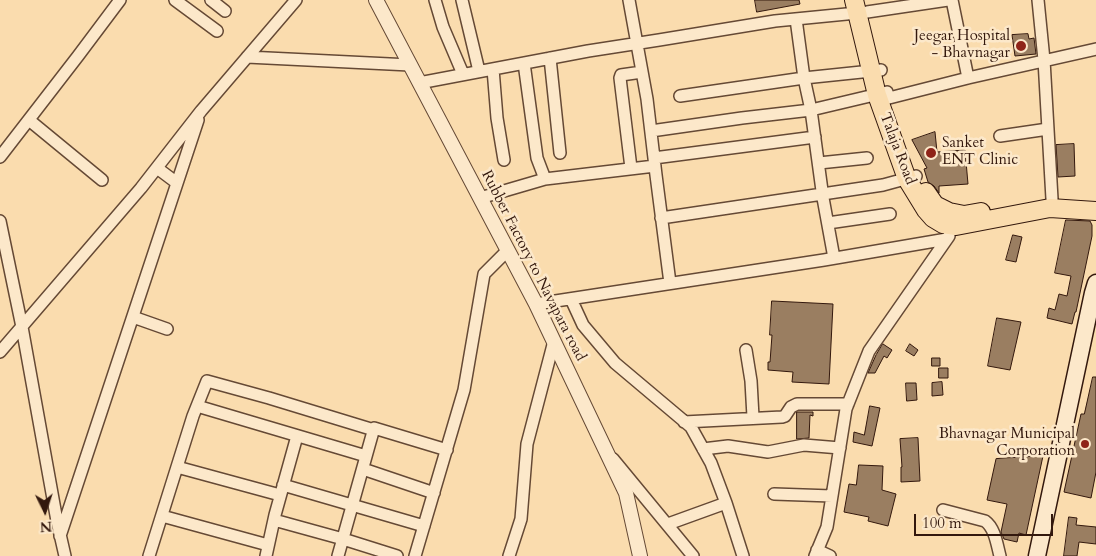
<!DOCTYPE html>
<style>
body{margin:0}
#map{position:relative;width:1096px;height:556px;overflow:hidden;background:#fadcae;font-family:Cardo,serif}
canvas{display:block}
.north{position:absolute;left:20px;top:486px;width:50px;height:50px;-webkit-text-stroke:4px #fce8ca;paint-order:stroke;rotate:176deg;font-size:14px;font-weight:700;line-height:20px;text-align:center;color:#33180d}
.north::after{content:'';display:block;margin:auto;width:18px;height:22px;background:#33180d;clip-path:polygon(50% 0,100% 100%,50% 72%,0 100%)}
.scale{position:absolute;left:914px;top:514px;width:139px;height:22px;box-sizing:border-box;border:2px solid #33180d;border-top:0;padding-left:6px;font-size:15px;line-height:18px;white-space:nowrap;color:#33180d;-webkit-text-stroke:4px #fce8ca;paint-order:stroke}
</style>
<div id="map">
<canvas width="1096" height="556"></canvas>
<div class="north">N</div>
<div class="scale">100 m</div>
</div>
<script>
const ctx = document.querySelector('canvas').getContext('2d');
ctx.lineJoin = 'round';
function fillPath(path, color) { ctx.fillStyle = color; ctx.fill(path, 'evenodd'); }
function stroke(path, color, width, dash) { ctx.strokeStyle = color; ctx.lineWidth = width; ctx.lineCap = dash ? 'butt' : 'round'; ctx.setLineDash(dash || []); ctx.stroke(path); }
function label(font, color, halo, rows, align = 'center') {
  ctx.font = font + ' Cardo,serif'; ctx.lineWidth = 5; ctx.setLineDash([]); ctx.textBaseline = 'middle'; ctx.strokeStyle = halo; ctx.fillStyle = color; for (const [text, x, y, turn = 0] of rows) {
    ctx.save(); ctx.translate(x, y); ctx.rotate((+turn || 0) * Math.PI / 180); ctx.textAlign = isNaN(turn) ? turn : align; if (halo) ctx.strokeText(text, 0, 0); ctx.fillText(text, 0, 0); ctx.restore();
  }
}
const building = new Path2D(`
 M755,0H799L800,4L757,12Z
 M1028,34L1029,39L1034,38L1036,54L1015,56L1012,35Z
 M935,132L937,152L965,150L968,184L939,186V193L934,186L928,182L924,169L927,168L912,140Z
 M1074,144L1075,176L1058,177L1056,145Z
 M1066,220L1090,221L1092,225V236L1076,312H1075L1072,324L1047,318L1049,308L1055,310L1059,294L1067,296L1071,276L1055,273Z
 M1013,235L1022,237L1016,262L1006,260Z
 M772,301L833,304L829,384L792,382L793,372L768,370V362H770L772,335H770Z
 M997,318L1021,322L1010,370L988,366Z
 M883,344L892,350L887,358L884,356L875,373H868L876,355Z
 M910,344L918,350L914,356L906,351Z
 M932,358H940V366H932Z
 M939,368H948V378H939Z
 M1093,377H1096V472L1091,498L1064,492L1081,414H1084Z
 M942,382L943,395L932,396V383Z
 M906,383H916L917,400L907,401Z
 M870,406L880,408L872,446L853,442L854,432L864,435Z
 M797,412H813V416L810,415L809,438L797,439Z
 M918,438L920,481L901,482V467H902L900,439Z
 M1043,456L1026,535L1019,533L1017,542L1004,539L1001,532L1007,504L987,500L996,459Z
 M859,465L883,466L882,490L896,494L888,526L868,521L869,517L844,512L849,484L856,485Z
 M1069,517L1077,518L1076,525L1096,527V544L1079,542L1077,556H1064Z`);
fillPath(building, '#9a7e61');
stroke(building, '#33180d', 1);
const minor = new Path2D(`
 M175,0L217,31
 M211,0L225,11
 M435,0L443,27L463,74
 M462,0L479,71
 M629,0L647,99L656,175L670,283
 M952,0L968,78
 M1038,0L1044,60L1052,199
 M247,57L410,65
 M550,58L560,153
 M524,63L537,158L545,179L655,166
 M493,69L497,118L504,160
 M419,83L588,51L659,40L775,21L867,12L948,0
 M680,96L804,78L881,70
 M889,98L968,78L1096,49
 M29,120L102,180
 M651,131L742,118L811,110L804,78L796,19
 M1000,136L1048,129
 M0,157L78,56L120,0
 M654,158L815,137
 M819,163L867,158
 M157,168L177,183
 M631,168L620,78L621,75L642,72
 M480,198L545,179
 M661,218L883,185L916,176
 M0,221L22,327L57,521L65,556
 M828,223L890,214
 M834,258L823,198L811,110L887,92
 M571,299L583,325L615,363L691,427L711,463L726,503L743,556
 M536,304L824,260L947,239
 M133,317L167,329
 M746,350L751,381L753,417
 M0,352L141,188L201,111L296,0
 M197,406L366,456
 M684,422L782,417L785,416L791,407L797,404H848
 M703,449L728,446L768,452L804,445L840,448
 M613,459L693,556
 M177,467L280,495
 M363,469L434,493
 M283,485L424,526
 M774,494L832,496
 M943,510L985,521C995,528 997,545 1000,556
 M162,516L268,545
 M274,520L343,539L397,556
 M668,524L726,503
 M60,536L198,120
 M817,550L830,556
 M149,556L193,416L207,381L269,398L374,430
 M266,556L275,515L297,436
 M338,556L374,428L447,450
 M415,556L464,390L484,274L508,250
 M509,556L521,519L527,444L554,341
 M815,556L827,527L846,409L869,351L949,236`);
const tertiary = new Path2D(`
 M376,0L536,304L626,493L640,556`);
const secondary = new Path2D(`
 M1037,556L1093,293L1096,283`);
const primary = new Path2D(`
 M854,0L877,95L907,179L926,210L933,218L943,224L956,226L1050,208L1096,211
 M926,192L935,205L949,212L964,215L981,212`);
stroke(minor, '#654935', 14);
stroke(tertiary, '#654935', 16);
stroke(secondary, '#33180d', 19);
stroke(primary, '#33180d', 20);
stroke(minor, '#fce8ca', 11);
stroke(tertiary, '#fce8ca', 14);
stroke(secondary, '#fce8ca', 16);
stroke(primary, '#fadcae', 18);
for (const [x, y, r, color] of [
 [1021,46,6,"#8f2418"],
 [931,153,6,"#8f2418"],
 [1085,444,5,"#8f2418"]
]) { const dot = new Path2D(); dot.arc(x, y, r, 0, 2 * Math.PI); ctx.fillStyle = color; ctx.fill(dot); stroke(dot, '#fce8ca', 2); }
label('15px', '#33180d', '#fce8ca', [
 ["Jeegar Hospital",1010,37],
 ["- Bhavnagar",1010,54],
 ["Sanket",942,144,"left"],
 ["ENT Clinic",942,161,"left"],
 ["Bhavnagar Municipal",1075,435],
 ["Corporation",1075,452]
], 'right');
label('15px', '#33180d', '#fce8ca', [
 ["Talaja Road",897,149,69],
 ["Rubber Factory to Navapara road",533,266,63]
]);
</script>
